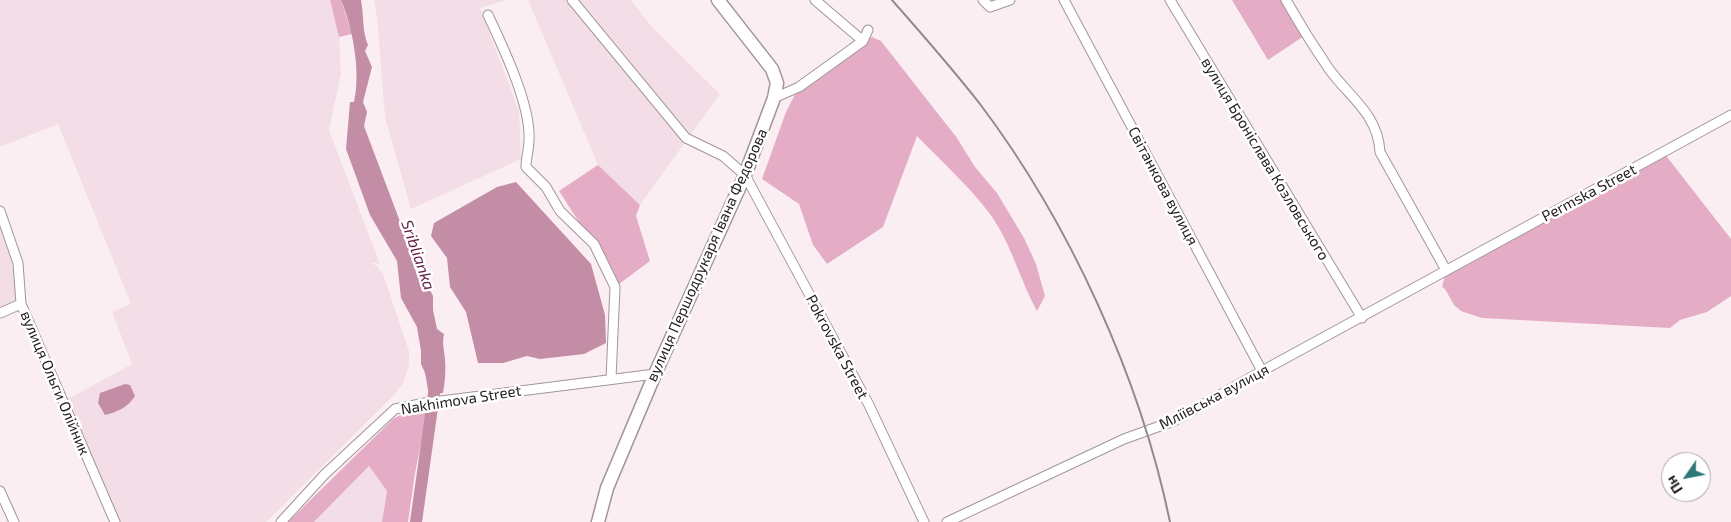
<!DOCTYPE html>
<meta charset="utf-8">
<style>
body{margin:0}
#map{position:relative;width:1731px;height:522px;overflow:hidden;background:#fbeef3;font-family:"Exo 2",sans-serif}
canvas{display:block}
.north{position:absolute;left:1661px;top:452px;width:50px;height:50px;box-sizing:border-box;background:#fff;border:1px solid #a6a4a5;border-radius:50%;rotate:237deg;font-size:14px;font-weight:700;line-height:20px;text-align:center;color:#211c1e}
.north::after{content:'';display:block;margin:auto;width:18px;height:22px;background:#2d777b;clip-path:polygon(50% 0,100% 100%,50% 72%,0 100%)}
</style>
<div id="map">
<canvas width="1731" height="522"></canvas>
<div class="north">Пн</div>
</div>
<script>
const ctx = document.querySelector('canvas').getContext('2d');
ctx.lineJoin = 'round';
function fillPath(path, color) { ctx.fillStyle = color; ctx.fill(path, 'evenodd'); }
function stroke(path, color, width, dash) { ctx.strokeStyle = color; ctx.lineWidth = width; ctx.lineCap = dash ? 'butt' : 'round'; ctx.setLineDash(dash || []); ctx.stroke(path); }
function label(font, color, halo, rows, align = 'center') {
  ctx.font = font + ' "Exo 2",sans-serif'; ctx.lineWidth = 5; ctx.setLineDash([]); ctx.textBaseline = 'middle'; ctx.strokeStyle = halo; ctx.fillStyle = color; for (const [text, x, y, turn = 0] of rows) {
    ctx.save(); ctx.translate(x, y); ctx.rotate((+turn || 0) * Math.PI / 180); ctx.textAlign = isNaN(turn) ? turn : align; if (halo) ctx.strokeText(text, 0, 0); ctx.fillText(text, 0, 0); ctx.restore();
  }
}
fillPath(new Path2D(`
 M0,0H330L339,37L341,73L329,130L380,264L369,262L377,266L383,274L409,351V365L403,384L391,398L266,522H118L66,400L132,364L112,312L131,304L58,124L0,147Z
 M374,0H507L480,8L519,111L521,159L411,209L385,117L377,17Z
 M528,0H631L652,27L720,94L640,205L598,165Z
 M0,228L10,252L17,291L16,301L0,307Z
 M369,466L387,491L382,522H314Z`), '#f3dee7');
fillPath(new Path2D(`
 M330,0H341L352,34L339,37Z
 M1232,0H1286L1307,34L1268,60Z
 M872,37L881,41L957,138L975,167L997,193L1024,238L1036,264L1045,296L1037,311C1020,280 1011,243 990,214C969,186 941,161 917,136L883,227L827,264L813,245L799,204L762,179L786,112L799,87Z
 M1664,153L1731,239V296L1707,312L1680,320L1670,328L1482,318L1461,311L1454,305L1445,289L1442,287L1446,270Z
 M598,165L640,205L636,216L650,261L615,287L593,244L559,191Z
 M428,410L415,473L408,522H382L387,491L369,466L314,522H288L393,419L408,411Z`), '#e4adc5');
fillPath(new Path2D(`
 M341,0H361C364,16 362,31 368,45L365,51L372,67L363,102L367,112L364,126L413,256L433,296V310L437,329L444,334C442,344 444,349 445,359C446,371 445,382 443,393L429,395L425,373L421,364V351L417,327L401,298L397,261L370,215L346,149L350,102H354C361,72 353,29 341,0Z
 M516,182L591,264L605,315L606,343L584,354L540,359L527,356L503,363H478L466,312L450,287L447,258L431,236L434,223L497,187Z
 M125,384L130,385L135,396C128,407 118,412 105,415L98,403L100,393Z`), '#c48da6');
stroke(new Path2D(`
 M416,522L436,379`), '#c48da6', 12);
const street = new Path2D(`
 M572,0L686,138L723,156L745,175L869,405L924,522
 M815,0L863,41
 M983,0L990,7L1010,0
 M1064,0L1262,371
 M1170,0L1362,318
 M1286,0C1299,23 1314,47 1329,69C1350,98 1378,114 1380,152L1446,270
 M488,15C503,47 531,105 529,140C529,149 526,158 526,167L546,187L560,211L594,244L615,287L611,379
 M774,98L799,87L863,41L868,30
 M0,211L18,263L21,304L115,522
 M0,313L21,304
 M0,491L14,522
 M281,522L325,474L395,409L425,403L655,374
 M947,522L1124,439L1174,421L1262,371L1731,115`);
const secondary = new Path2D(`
 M598,522L607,488L655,374L745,175L774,98L777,83L772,69L718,0`);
stroke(street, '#a1969a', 11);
stroke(secondary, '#a1969a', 15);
stroke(street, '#fff', 9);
stroke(secondary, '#fff', 12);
stroke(new Path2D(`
 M892,0C922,34 952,68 980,104C1069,222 1140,377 1170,522`), '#92898c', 2);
label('15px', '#211c1e', '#fff', [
 ["вулиця Броніслава Козловського",1265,159,59],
 ["Світанкова вулиця",1163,186,62],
 ["Permska Street",1589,193,-28],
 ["вулиця Першодрукаря Івана Федорова",707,255,-66],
 ["Pokrovska Street",837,347,62],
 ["вулиця Ольги Олійник",55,383,67],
 ["Мліївська вулиця",1214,397,-28],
 ["Nakhimova Street",461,400,-9]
]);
label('italic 16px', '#652346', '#fff', [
 ["Sriblianka",418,255,71]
]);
</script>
